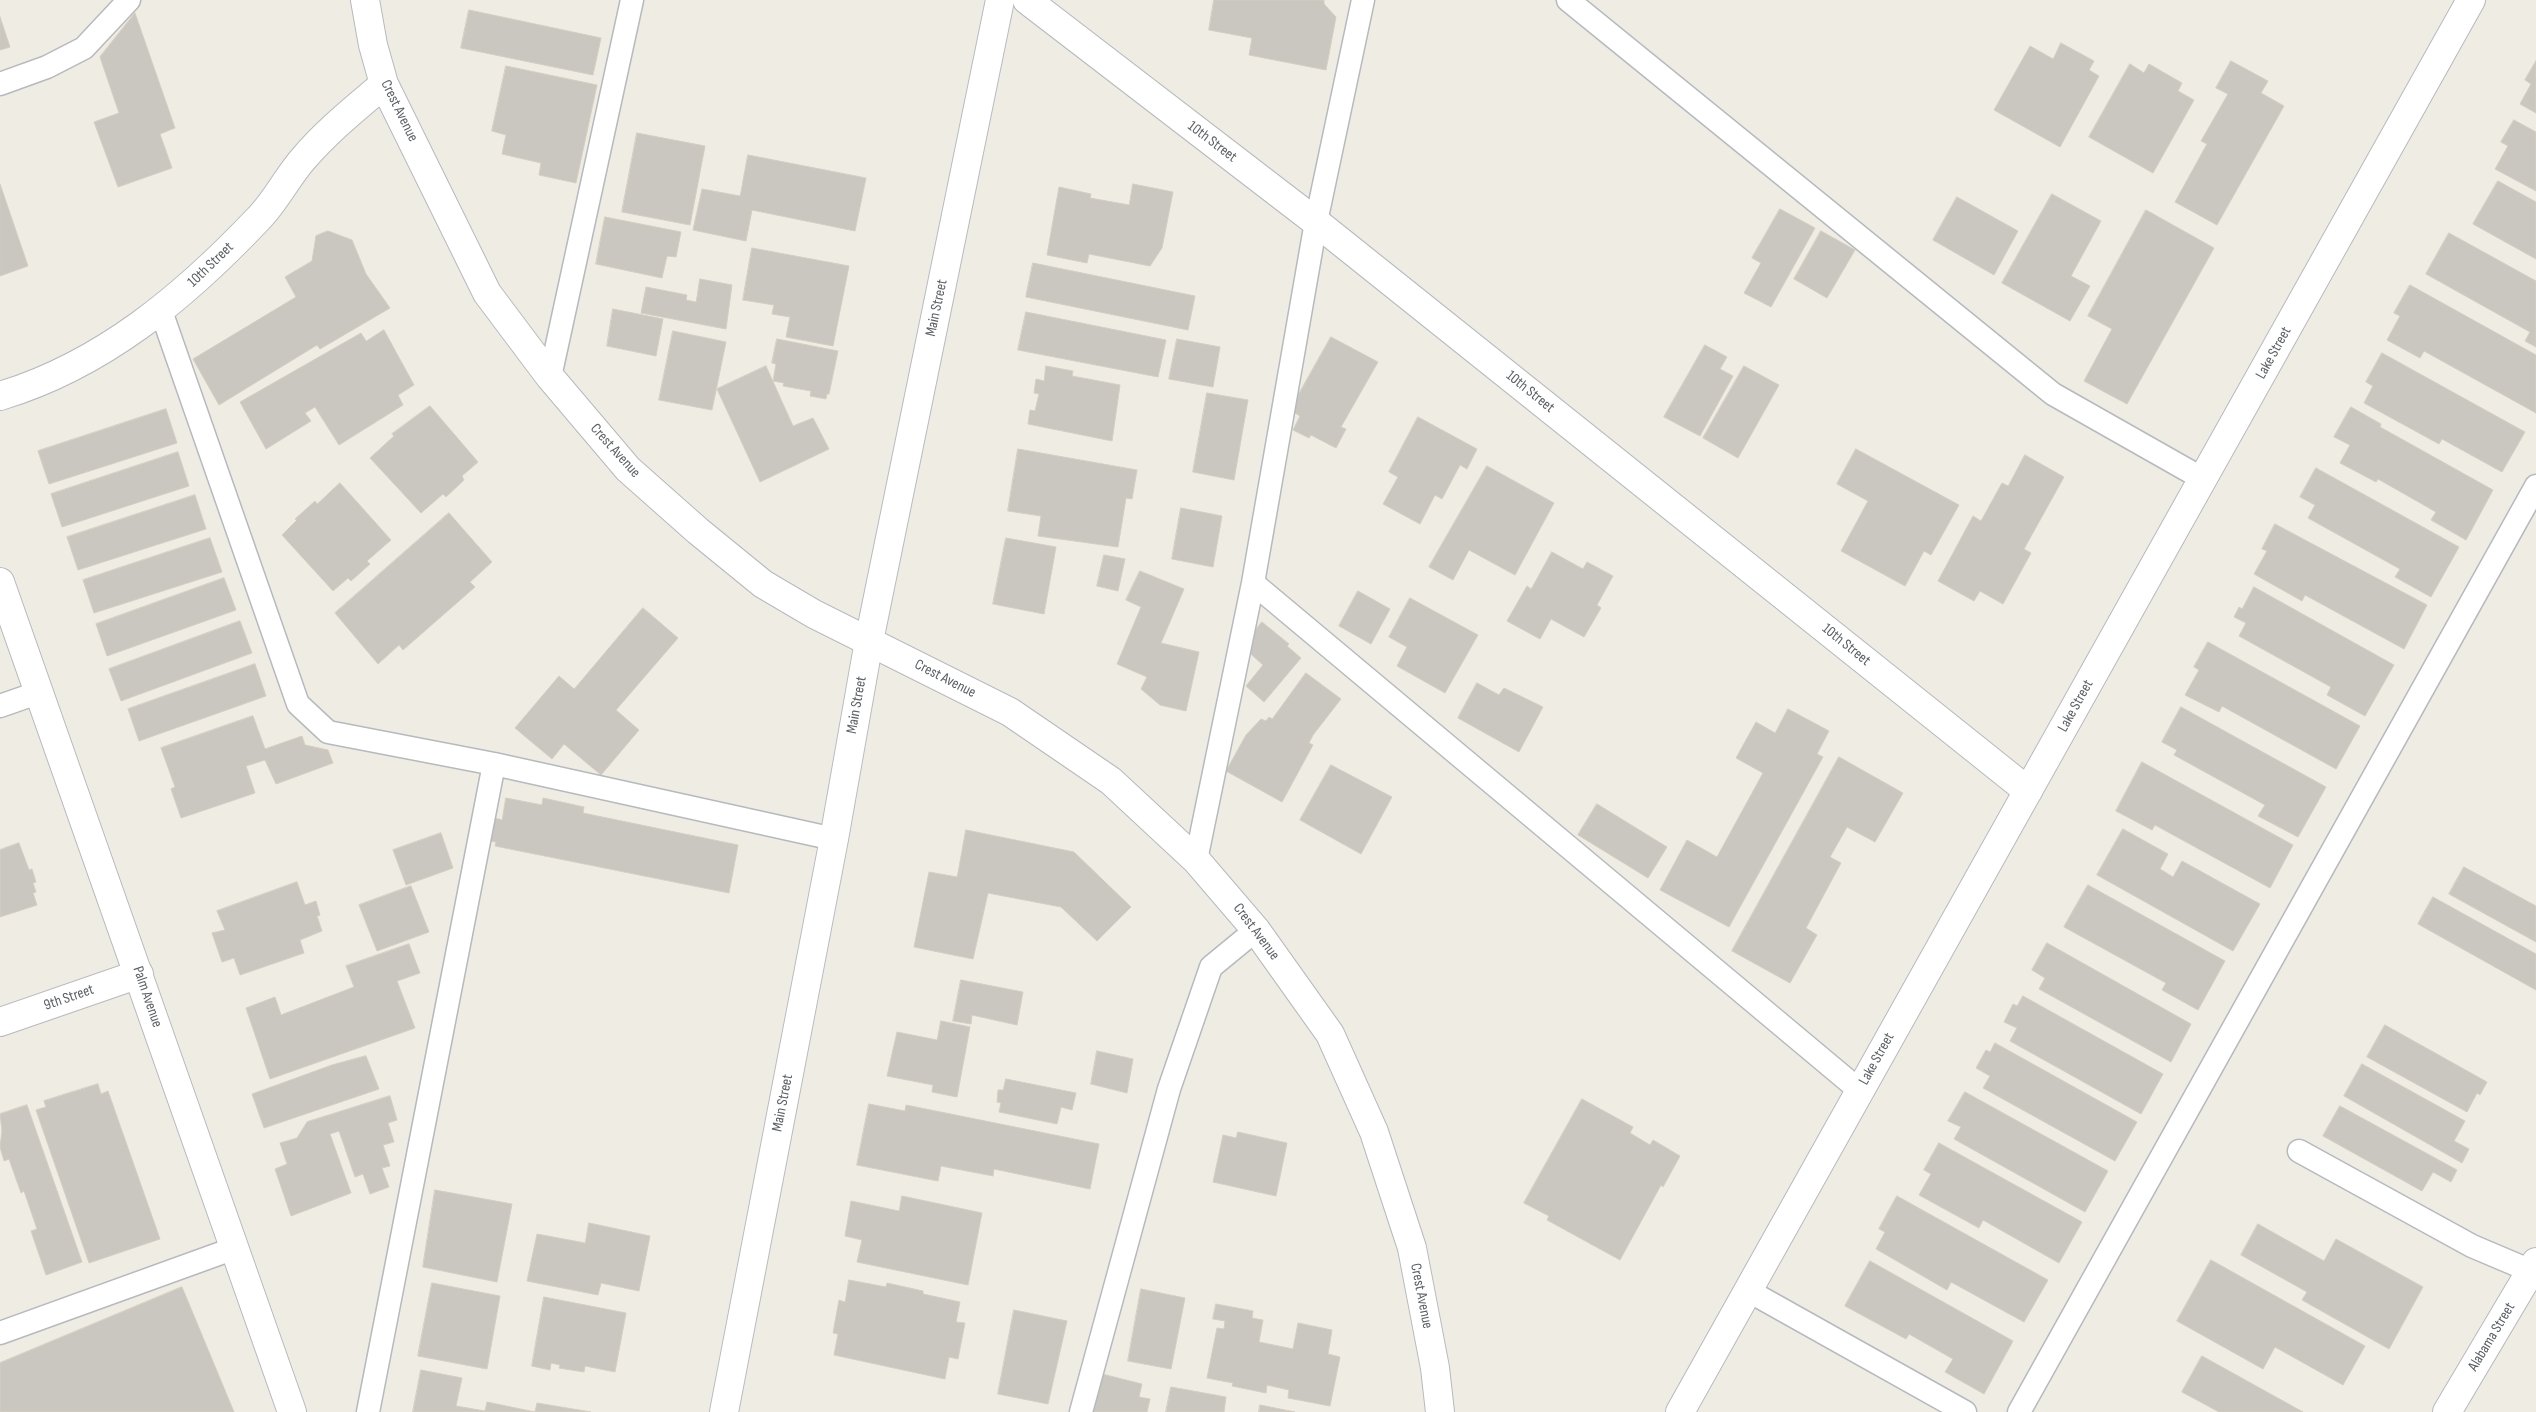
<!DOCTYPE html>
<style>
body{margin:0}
canvas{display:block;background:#efece3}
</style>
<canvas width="2536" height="1412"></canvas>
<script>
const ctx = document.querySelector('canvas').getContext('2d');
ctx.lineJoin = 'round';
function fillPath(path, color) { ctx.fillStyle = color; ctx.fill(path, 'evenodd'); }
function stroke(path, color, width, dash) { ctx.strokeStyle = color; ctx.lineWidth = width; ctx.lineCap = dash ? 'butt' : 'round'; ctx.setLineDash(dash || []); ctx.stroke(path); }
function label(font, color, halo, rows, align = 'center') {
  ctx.font = font + ' "Sofia Sans Condensed",sans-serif'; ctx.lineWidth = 4.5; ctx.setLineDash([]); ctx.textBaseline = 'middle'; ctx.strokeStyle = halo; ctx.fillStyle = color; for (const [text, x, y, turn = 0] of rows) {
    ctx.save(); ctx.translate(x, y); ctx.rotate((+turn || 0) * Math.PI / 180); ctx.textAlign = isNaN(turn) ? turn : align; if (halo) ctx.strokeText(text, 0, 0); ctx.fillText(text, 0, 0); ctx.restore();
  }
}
const building = new Path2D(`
 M1214,0H1324V4L1336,17L1326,70L1249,55L1252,38L1209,30Z
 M469,10L601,38L593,75L461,48Z
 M135,13L175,128L160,134L172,168L118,187L94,122L119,113L100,57Z
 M0,17L10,47L0,50Z
 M2061,43L2094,61L2089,70L2099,76L2060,147L1994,110L2030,46L2053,59Z
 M2231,61L2268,81L2261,93L2284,106L2217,225L2175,202L2207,144L2201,141L2228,94L2216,88Z
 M2536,61V113L2520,104L2531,84L2525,80Z
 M2130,64L2144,73L2149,64L2182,83L2178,91L2194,100L2153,173L2089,137Z
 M506,66L597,85L576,183L539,175L541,163L502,154L506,135L492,131Z
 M2514,120L2536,132V191L2495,169L2508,146L2501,142Z
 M637,133L705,146L690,225L622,212Z
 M748,155L866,178L855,231L752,210L746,241L693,230L702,189L740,196Z
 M2498,181L2536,202V259L2473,224Z
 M0,184L28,266L0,276Z
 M1133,184L1173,192L1162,248L1150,266L1089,254L1087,263L1047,255L1059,187L1091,194L1090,198L1129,205Z
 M2052,194L2101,221L2071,276L2090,286L2070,321L2002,283Z
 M1957,197L2018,231L1994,275L1933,240Z
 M1780,209L1815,228L1771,307L1744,293L1761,263L1752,258Z
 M2146,210L2214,248L2127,404L2084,381L2112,329L2088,316Z
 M605,217L681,232L676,257L667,256L662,278L596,264Z
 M328,231L352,240L366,274L390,308L320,349L317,345L219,405L193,359L296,297L285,277L312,261L316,236Z
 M1821,231L1855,250L1827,298L1794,279Z
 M2449,233L2536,281V347L2525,341L2530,332L2426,274Z
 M752,248L849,266L833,346L786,337L790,317L772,314L774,305L743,300Z
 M1033,263L1195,296L1188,330L1026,297Z
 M700,279L732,285L726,329L641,313L646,287L687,295L686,300L696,302Z
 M2410,285L2536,355V413L2424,351L2420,358L2387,340L2400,316L2394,313Z
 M613,309L663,319L656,356L607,346Z
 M1026,312L1166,340L1158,377L1018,350Z
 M384,330L414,385L398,395L403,405L339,445L315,407L305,413L311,421L266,449L240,402L361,333L366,341Z
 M673,331L726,342L712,410L659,400Z
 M1331,337L1378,362L1341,427L1346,429L1336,448L1311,435L1309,438L1293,430L1300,416L1290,410Z
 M777,339L838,351L829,394H827L826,399L810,396L811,391L783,386L784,383L773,381L776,364L772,363Z
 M1177,339L1220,347L1213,387L1169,379Z
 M1705,345L1727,357L1720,369L1733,376L1700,436L1664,417Z
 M2382,353L2525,432L2502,472L2442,439L2439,444L2364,403L2373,386L2366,382Z
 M766,366L793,426L813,418L829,449L760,482L717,389Z
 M1046,366L1073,371L1072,376L1120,385L1112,441L1028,424L1030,410L1035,411L1039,394L1034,393L1036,379L1044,381Z
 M1744,366L1779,385L1738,458L1703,438Z
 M1207,393L1248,400L1234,480L1193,472Z
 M430,406L478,462L462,476L464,480L446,497L443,494L421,513L370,458L394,436L392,434Z
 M2351,407L2381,424L2380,427L2493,490L2466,540L2431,520L2436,512L2378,479L2376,482L2340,463L2350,445L2334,437Z
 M166,409L177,443L49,484L38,451Z
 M1418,417L1477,449L1467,469L1460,465L1442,499L1435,495L1420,524L1383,504L1398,477L1389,472Z
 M1018,449L1137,470L1132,499L1126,498L1118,547L1038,536L1041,516L1008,511Z
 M1856,449L1959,505L1931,555L1924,551L1905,586L1841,551L1868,501L1837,484Z
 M178,452L189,486L62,527L51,494Z
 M2025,455L2064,477L2024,549L2031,553L2003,604L1980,591L1974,601L1938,581L1973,516L1981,521L2002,483L2008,486Z
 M1487,466L1554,503L1515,575L1469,550L1453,580L1429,567Z
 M2316,468L2459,547L2431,597L2395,577L2400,569L2308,518L2315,505L2300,497Z
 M340,483L391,540L367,561L370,564L351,581L348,578L333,591L282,535L297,520L295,519L315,501L317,504Z
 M195,495L206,529L78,570L67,537Z
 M1181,508L1222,516L1213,567L1172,559Z
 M449,513L492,562L470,582L475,587L403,650L399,645L378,664L335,613Z
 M2275,524L2427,605L2404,649L2305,595L2302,601L2254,574L2267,551L2262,549Z
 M210,538L222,572L94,613L83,580Z
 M1006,538L1056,547L1044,614L993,604Z
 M1552,552L1583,569L1587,562L1613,576L1597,605L1601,608L1584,637L1551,619L1540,639L1507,621L1527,586L1531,589Z
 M1104,555L1125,559L1118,591L1097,586Z
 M1140,571L1184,589L1161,643L1199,652L1186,711L1160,705L1141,689L1147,677L1117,664L1141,607L1126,600Z
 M224,578L236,610L107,656L96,624Z
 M2254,587L2394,665L2365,716L2327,695L2331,687L2239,636L2246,623L2234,617L2239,607L2242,609Z
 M1358,591L1390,609L1371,644L1339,626Z
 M1410,598L1478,635L1445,693L1397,666L1407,647L1389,637Z
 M643,608L678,638L616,710L639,730L601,775L564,744L552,759L515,728L559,676L574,689Z
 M240,621L252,653L121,701L109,669Z
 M1262,622L1289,644L1287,646L1301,658L1264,702L1246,686L1263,665L1242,646Z
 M2208,642L2360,726L2336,769L2222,706L2219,712L2185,695L2199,670L2194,667Z
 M255,664L266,696L139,741L128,709Z
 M1306,673L1341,699L1313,735L1309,743L1313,745L1282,802L1226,771L1246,735L1261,719L1266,721L1269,717L1272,719Z
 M1477,683L1499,695L1504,688L1543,707L1519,752L1458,718Z
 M2181,707L2326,787L2298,837L2258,816L2265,805L2174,755L2177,750L2162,742Z
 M1788,709L1829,731L1817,754L1823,757L1729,927L1660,890L1687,840L1717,857L1763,773L1736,758L1756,722L1775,733Z
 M253,716L265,749L302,736L305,745L328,750L333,763L276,784L265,760L246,766L255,793L181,818L171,789L175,787L161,748Z
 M1839,757L1903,793L1875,842L1847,827L1830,857L1841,863L1806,928L1817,935L1790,983L1732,951Z
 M2142,762L2293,845L2270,888L2155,825L2152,830L2116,811Z
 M1331,765L1392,797L1361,854L1300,820Z
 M506,798L542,805L543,798L584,807L583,813L738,845L729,893L495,846L496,842L490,841L495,818L502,820Z
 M1597,804L1667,847L1648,878L1578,835Z
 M2123,829L2168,854L2160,869L2173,877L2182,861L2260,904L2233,951L2097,875Z
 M966,830L1074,852L1131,907L1097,941L1061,907L988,893L973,959L914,947L929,872L957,877Z
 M441,833L453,868L406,885L393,850Z
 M19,843L29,870L32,869L36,882L33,883L36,892L33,893L37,905L0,917V850Z
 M2464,867L2536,906V942L2449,894Z
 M297,882L305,905L316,901L320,915L317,916L322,931L300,940L304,953L240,975L234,958L222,962L212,933L225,930L217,911Z
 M2088,885L2225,961L2198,1010L2162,990L2166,983L2064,927Z
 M411,886L429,932L377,951L359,905Z
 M2433,897L2536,954V990L2418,924Z
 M2047,943L2191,1024L2171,1062L2039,989L2045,978L2032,970Z
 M409,944L420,973L397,981L415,1028L270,1079L246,1008L275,997L281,1015L354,987L346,966Z
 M961,980L1023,992L1017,1025L972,1015L971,1024L953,1021Z
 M2023,996L2163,1074L2141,1114L2010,1041L2017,1028L2004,1022L2013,1004L2017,1006Z
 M941,1021L970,1027L957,1097L932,1092L933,1085L887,1076L897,1032L937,1040Z
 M2385,1025L2487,1082L2480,1095L2477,1093L2467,1112L2367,1057Z
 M1995,1043L2137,1122L2115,1161L1983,1088L1990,1076L1976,1068L1986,1050L1990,1052Z
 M1097,1051L1133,1059L1127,1093L1091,1084Z
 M366,1056L379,1089L264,1128L252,1094L332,1065Z
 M2362,1064L2465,1121L2454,1141L2469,1149L2462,1163L2344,1096Z
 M1006,1079L1076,1093L1072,1110L1061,1107L1057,1124L999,1112L1001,1103L997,1102L998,1090H1003Z
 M98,1084L101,1094L108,1091L160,1239L89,1263L36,1110L46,1107L44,1101Z
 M1965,1092L2108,1171L2085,1212L1954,1139L1961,1127L1948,1121Z
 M390,1096L397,1120L388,1123L394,1142L383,1145L390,1166L382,1168L389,1187L370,1194L363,1174L355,1177L339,1131L330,1134L351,1193L291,1216L275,1169L287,1164L280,1143L297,1138L307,1122Z
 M1582,1099L1633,1127L1630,1133L1650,1145L1653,1140L1680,1156L1663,1187L1661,1185L1620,1260L1547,1220L1549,1216L1524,1203Z
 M869,1104L905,1111L906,1105L1099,1144L1090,1189L994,1169L993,1176L941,1166L938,1181L857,1165Z
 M27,1105L82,1262L46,1275L31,1231L37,1229L24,1191L21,1193L9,1159L4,1161L0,1147L2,1131L0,1114Z
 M2340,1106L2457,1170L2451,1182L2433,1172L2422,1191L2323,1136Z
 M1238,1132L1287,1143L1276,1196L1213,1182L1223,1135L1236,1138Z
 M1939,1143L2082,1222L2059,1263L1983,1220L1979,1228L1919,1195L1931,1174L1924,1170Z
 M435,1190L512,1204L497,1282L423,1267Z
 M902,1196L982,1213L968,1285L857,1262L862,1240L845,1236L851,1201L899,1211Z
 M1897,1196L2048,1280L2024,1322L1951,1282L1947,1290L1876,1249L1885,1232L1879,1229Z
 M589,1223L650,1236L639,1291L601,1283L598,1295L527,1281L537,1234L585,1243Z
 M2258,1224L2324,1261L2336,1239L2423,1287L2389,1349L2302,1300L2307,1292L2241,1255Z
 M2211,1260L2365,1346L2343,1385L2275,1347L2263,1369L2177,1321Z
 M1870,1261L2013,1341L1984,1394L1945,1372L1953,1359L1909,1334L1906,1339L1845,1306Z
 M849,1280L886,1287L887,1283L923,1291V1294L960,1302L956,1322L965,1323L958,1359L949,1357L945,1379L834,1355L838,1334L833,1333L839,1300L845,1302Z
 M432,1283L500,1296L487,1369L418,1356Z
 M182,1287L234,1412H0V1363Z
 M1141,1289L1185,1298L1171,1369L1128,1361Z
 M544,1297L626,1313L615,1372L585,1366L584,1372L559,1368L560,1365L551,1363L550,1370L532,1366Z
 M1216,1304L1253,1311L1252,1318L1263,1320L1259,1342L1293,1349L1298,1323L1332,1330L1328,1354L1340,1357L1330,1406L1288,1398L1289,1390L1267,1385L1266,1393L1232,1386L1233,1383L1207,1378L1217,1328L1224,1329L1225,1321L1213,1319Z
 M1014,1310L1067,1321L1048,1404L998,1394Z
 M2202,1356L2303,1412H2219L2182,1392Z
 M421,1370L462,1378L456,1406L485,1411L487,1402L535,1412L537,1403L591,1412H413Z
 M1102,1374L1142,1384L1139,1397L1150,1399L1147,1412H1093Z
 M1171,1387L1226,1397L1224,1412H1166Z
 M1260,1405L1295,1412H1259Z`);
fillPath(building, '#cac7c0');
stroke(building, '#d5cec1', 1);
const service = new Path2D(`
 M1568,0L2053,394L2203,479
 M0,84L47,67L84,48L129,0
 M161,311L298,704L328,732L494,764L834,839
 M550,377L632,0
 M1253,583L1859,1090
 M0,706L40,692
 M1196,860L1253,583L1316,222L1363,0
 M2299,1151L2472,1246L2531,1271
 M1747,1290L1965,1412
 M0,1333L235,1248
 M368,1412L494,764
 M1081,1412L1169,1089L1211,967L1256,930
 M2019,1412L2536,486`);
const minor = new Path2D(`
 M365,0L373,45L384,84L487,293L550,377L628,469L698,531L763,584L814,614L1010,712L1111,781L1196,860L1256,930L1330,1034L1374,1132L1412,1248L1435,1368L1440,1412
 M1027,0L1316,222L2028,791
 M0,396C103,365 185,296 258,219C276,201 287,177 304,158C328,130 356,108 384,84
 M0,1022L139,974
 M2447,1412L2536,1262`);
const tertiary = new Path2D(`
 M0,582L292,1412
 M1680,1412L2471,0`);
const secondary = new Path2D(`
 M724,1412L834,839L869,641L1000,0`);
stroke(service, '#b6babe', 25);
stroke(minor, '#b6babe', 30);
stroke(tertiary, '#b6babe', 30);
stroke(secondary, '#b7bbc1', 30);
stroke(service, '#fff', 22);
stroke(minor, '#fff', 28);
stroke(tertiary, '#fff', 28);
stroke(secondary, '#fff', 28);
label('15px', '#5b6065', '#fff', [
 ["Crest Avenue",399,111,64],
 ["10th Street",1212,142,37],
 ["10th Street",211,265,-44],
 ["Main Street",937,308,-78],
 ["Lake Street",2274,353,-61],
 ["10th Street",1530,392,39],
 ["Crest Avenue",615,451,48],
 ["10th Street",1846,645,39],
 ["Crest Avenue",945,679,27],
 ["Main Street",857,705,-80],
 ["Lake Street",2076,706,-61],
 ["Crest Avenue",1256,932,53],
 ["Palm Avenue",147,997,71],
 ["9th Street",69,998,-19],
 ["Lake Street",1877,1059,-61],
 ["Main Street",783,1103,-79],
 ["Crest Avenue",1421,1296,79],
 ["Alabama Street",2492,1337,-59]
]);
</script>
